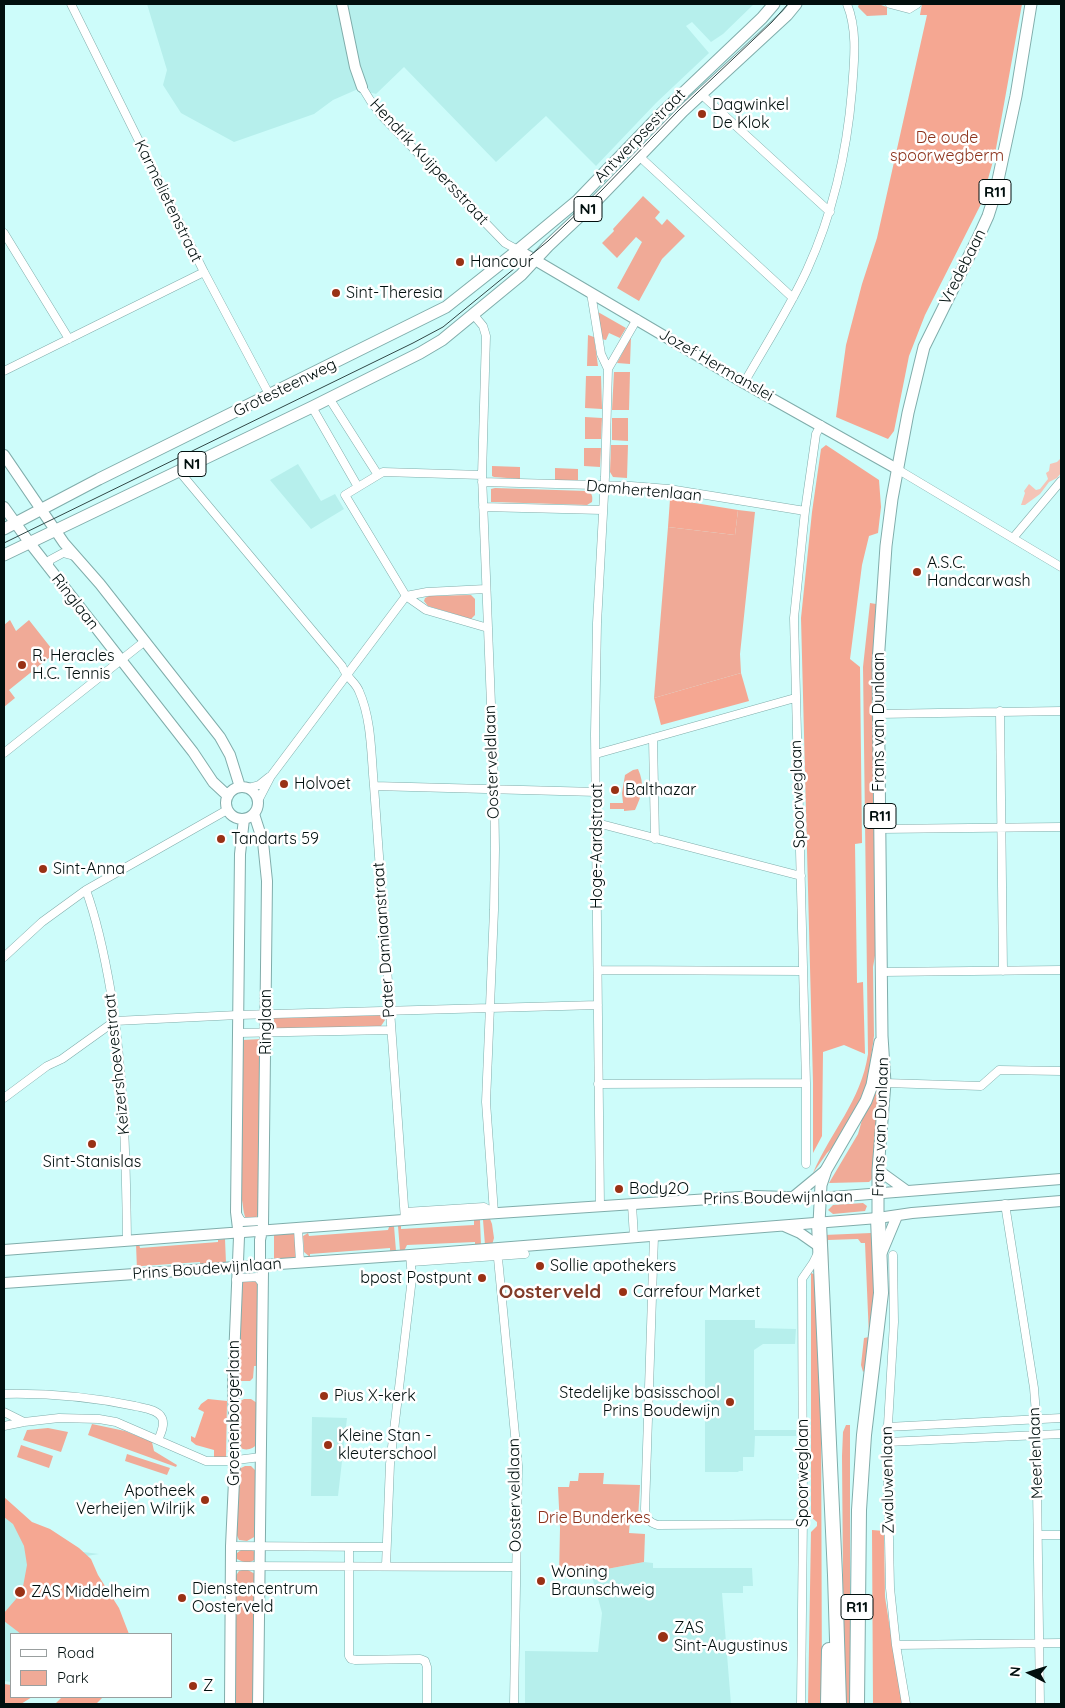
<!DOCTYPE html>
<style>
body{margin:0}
#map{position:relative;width:1065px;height:1708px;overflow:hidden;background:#cdfcfa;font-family:Quicksand,sans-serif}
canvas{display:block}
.frame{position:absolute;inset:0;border:5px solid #010f0e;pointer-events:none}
.legend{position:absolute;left:10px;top:1633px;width:162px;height:65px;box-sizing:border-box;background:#fff;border:1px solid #999f9f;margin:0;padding:6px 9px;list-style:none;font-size:15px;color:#010f0e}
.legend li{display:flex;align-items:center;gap:10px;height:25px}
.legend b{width:25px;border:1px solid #999f9f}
.north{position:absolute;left:1005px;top:1648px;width:50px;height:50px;-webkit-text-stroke:4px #fff;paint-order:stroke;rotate:275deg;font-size:14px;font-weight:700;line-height:20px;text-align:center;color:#010f0e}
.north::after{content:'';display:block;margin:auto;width:18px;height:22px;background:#010f0e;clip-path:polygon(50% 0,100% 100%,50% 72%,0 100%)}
</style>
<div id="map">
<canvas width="1065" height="1708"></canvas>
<div class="frame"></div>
<ul class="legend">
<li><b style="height:6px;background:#fff"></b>Road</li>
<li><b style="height:14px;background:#f0aa97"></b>Park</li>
</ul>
<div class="north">N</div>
</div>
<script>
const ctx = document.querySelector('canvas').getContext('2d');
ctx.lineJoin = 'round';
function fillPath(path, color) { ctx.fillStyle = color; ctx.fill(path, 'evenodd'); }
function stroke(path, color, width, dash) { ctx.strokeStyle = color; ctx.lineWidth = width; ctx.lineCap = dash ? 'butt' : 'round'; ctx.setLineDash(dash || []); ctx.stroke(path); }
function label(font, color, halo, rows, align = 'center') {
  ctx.font = font + ' Quicksand,sans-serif'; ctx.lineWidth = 5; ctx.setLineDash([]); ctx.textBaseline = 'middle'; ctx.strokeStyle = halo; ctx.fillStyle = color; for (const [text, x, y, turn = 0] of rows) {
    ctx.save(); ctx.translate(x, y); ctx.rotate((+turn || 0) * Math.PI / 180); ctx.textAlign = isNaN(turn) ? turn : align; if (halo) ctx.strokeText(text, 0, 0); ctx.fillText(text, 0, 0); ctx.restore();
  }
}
fillPath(new Path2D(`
 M147,4H754L723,34L711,42L692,22L686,26L709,53L656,103L596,166L546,116L496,162L404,67L376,94L358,89L333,100L314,114L234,142L181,113L163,85L167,70Z
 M298,464L321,501L335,494L344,509L311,529L270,480Z
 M705,1320H755V1328L796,1329L795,1344H763L754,1350V1430H796V1436H755L754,1457H743V1471H739L738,1472H705Z
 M312,1417L347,1418L338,1496H311Z
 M4,1502L24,1523L75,1551L99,1554L43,1563L27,1634H11V1682L4,1681Z
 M644,1562L653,1563V1568H752L753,1586H743V1593H722L731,1704H525V1651L598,1652L602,1613L591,1572Z`), '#b6efec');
fillPath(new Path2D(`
 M859,4H878L887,7V15L867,16L858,7Z
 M643,196L660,212L655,218L662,225L667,219L685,236L662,259L639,301L617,288L642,242L636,237L617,258L602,243L614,231L613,229Z
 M598,312L626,328L620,338L609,333L606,340L601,339Z
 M588,335L594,337L598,366H587Z
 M631,337L630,364L617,363Z
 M614,372H630L629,410H612Z
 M586,376H601L602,409L585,408Z
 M585,417L602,418L601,439H585Z
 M612,418H628V441L612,440Z
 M611,445H628L627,478L613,477L610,472Z
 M584,448H601L600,467L584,466Z
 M492,466L520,467V479L494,477L492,476Z
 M555,468L578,469V481L555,480Z
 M495,488L587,491C592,492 593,497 592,502L587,505L493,502H491V489Z
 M738,510L755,512L740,654L741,673L654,698L668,527L735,535Z
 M471,595L475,599V615L471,619L428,606L424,601L425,598L429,596Z
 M870,603L876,604L873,663L876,950L873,967L874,1036L868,1079L861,1099L837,1143L827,1153L813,1173C831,1131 861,1101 868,1054L863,667Z
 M10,620L16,631L29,620L55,653L9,690L15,698L4,707V625Z
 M638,769C645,784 642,795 635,810L624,811V809H610V803H623L622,793L625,775L633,770Z
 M381,1015L385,1020L381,1026L274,1029V1018Z
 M262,1039L259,1212L256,1218L246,1219C242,1210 244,1203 240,1194L243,1040Z
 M877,1083L879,1084L872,1179L869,1182L829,1183L858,1134L862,1120L873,1099Z
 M863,1203L867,1206L865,1211L833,1214L828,1210L833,1205Z
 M490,1219L492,1224L494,1238L492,1245H485L483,1220Z
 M474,1220H480L481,1245L475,1246V1242L407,1245L404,1251H400L398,1226L401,1225V1229L474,1225Z
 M394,1226L396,1251L390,1252V1248L310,1254V1257L304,1252L303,1236L308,1233L309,1236L388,1230L389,1227Z
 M296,1233L297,1259L274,1260V1235Z
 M871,1233L875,1287L865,1370L863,1372L861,1365L864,1338L869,1337L865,1243H861L858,1239L828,1240L829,1291L824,1235Z
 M225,1239L226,1263L200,1265V1262L142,1266L141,1270H137L136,1244H139L140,1248L218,1242V1240Z
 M242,1281H255L259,1286L258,1366H254L253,1378L250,1381H238L237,1380Z
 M244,1399H251L257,1403V1444C253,1450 244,1451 239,1447L238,1402Z
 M92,1424L125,1431L152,1442L154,1451L177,1465L176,1467L88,1435Z
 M846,1425H850V1704H844L842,1456L843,1432Z
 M48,1428L68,1432L61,1452L23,1440L27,1430Z
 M21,1445L53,1456L49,1468L17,1457Z
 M127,1454L170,1468L167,1475L125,1461Z
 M245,1466H251L257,1472L256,1536L247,1541L239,1540L236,1533L239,1469Z
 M579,1473H604L603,1484L640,1485L638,1519H630L629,1533L645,1534L644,1562L559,1578L560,1528L558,1487H569L570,1481H578Z
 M242,1570H248L255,1574L254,1704H234L235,1577L239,1571Z`), '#f0aa97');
fillPath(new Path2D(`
 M922,4H1022L995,154L981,204L925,315L909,356L894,431L888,439L836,417L846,345L862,284L877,238L927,15H920Z
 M826,445L879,480L881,507L878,533L869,536L862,565L850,659L860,667L862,843L855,844L857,983L863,982L865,1054L844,1045L823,1052L822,1136L813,1153V1083L801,618L812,512L821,449Z
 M670,499L738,510L735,535L668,527Z
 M741,673L749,701L661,725L654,698Z
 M811,1273L816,1275L821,1396L822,1704H808L811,1532L817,1526V1522L811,1517Z
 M208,1399L227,1401L226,1457L214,1458V1450L196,1445L191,1441V1436L195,1438L204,1412L198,1409L201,1404Z
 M4,1497L32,1522L50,1529L79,1548L91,1559L98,1575L119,1608L129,1634H21L4,1621V1613L22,1592L27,1565L24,1546L13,1524L4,1517Z
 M872,1530L884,1531L885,1597L902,1704H873Z
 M250,1549L255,1552L256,1558C251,1564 244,1563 237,1559V1553L241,1550Z
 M4,1684L11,1685V1697H32L21,1704L4,1703Z
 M62,1697H103L96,1704H55Z`), '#f5a792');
fillPath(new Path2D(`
 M1061,458V473L1057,478L1049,482L1040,494L1025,505H1021L1025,493L1024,491L1029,484L1036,490L1040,489L1048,479L1046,473L1049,471L1050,464L1057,462Z`), '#f4c4b7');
const street = new Path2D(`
 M71,4L204,272L270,396
 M890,4L909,9L917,4
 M362,87L370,100L382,116L505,243L518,250
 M701,94L830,212
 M640,157L793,298
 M4,233L69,339
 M591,293L601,354L608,369L605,477L597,623L595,734L600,1207
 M473,314L483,326L486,336L482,475L494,781L495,849L494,910L486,1102L494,1213
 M608,369L637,319
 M4,371L204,272
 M744,383C765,346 789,309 807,270C833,213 847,152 852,90C854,62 858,31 847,4
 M329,398L378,475
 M312,407L358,487
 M897,469L1061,567
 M179,471L342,666C347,679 355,681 359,691C372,720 371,756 374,786L405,1220
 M482,475L383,472L345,495L406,596L426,610L488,628
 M482,482L631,486L669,489L805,511
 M483,507L602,510
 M1013,538L1061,481
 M48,567L50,560L63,553L74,556
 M406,596L427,592L486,589
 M1000,711L1003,971
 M878,714L1061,711
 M653,738L655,839
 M4,753L145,641
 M596,754L795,698
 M374,786L597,792
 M248,788L259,785L269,777
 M258,801L271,776L406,596
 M597,823L801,876
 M880,829L1061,827
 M86,890C98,923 105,958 111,993C124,1076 126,1158 127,1241
 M4,957L42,922L86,890L227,810
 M598,970L803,971
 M882,972L1061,970
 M238,1033L390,1030
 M885,1083L981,1086L999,1070L1061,1071
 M598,1084L806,1083
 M4,1098L47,1066L62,1059L115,1021L238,1015L598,1005
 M806,1164V1083L794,618L805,511L816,434L821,425
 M1005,1204L1034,1388L1036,1414L1040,1704
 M632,1205L634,1237
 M405,1212L484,1207L494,1213
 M237,1214L242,1222L260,1221L263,1218
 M298,1229L300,1262
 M654,1236L645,1509C646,1518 649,1523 658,1525L803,1524
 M497,1248L518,1466L514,1704
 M893,1255L894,1322L887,1442L890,1588L896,1645L906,1704
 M411,1262L525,1254
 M236,1280L240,1278L257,1277L263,1284
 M4,1394C48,1393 91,1397 135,1406C143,1408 158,1409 162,1418C165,1425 161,1433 158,1440
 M4,1412L24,1422
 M4,1426L24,1422L59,1418L99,1419L116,1422L206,1461H228L261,1457
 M887,1427L1061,1418
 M887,1442L1061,1434
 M1038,1535H1061
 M231,1546L386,1547
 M349,1547V1656L351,1659L355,1660L420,1659L425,1661L427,1667V1704
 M231,1566L516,1567
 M386,1566L390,1464L412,1278L410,1255
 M896,1645L1061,1643
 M801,1704L803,1516L802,1279L813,1263L818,1253`);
const secondary = new Path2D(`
 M342,4L355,67L362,87
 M518,250L744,383L897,469
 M4,455L64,543L100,584L220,737L230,755L240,787
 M4,507L29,542L193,752L213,782L228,796
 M226 803a16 16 0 1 1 32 0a16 16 0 1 1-32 0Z
 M254,814L263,842L267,881L263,1225L260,1240V1260L263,1271L258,1704
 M878,1170L907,1191
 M792,1198L826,1170
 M784,1226L800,1233L820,1247
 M4,1250L483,1214L755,1196L819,1198L1061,1179
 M882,1252L897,1216
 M4,1283L410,1255L878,1218L912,1213L1061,1201
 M230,1704L231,1546L235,1459L233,1383L239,1237L236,1212L240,854L244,819`);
const primary = new Path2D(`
 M4,529L99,479L446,307L518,250L577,201L660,115L762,18L774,4
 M4,555L312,407L420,353L442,340L521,275L548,246L598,199L683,111L787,15L796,4
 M878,1218V1170L885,1083L882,1036L878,663L886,546L892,499L908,413L924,347L978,238L988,216L995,194L1016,96L1031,4
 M819,1223L821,1185L826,1170L866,1101L872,1085L880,1042`);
const highway = new Path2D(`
 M819,1223L835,1575L839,1704
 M828,1704L829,1650
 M857,1704L859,1510L864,1435L881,1293L878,1218`);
stroke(street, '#80adab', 9);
stroke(secondary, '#80adab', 12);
stroke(primary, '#80adab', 13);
stroke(highway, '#80adab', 16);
stroke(street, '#fff', 8);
stroke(secondary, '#fff', 10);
stroke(primary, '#fff', 11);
stroke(highway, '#fff', 14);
stroke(new Path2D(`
 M4,543L413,343L443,327L548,241L601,191L678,111L772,22L788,4`), '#314746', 1);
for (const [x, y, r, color] of [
 [702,114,5,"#993115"],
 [460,262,5,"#993115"],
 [336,293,5,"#993115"],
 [917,572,5,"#993115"],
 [22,665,5,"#993115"],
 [284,784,5,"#993115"],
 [615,790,5,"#993115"],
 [221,839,5,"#993115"],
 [43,869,5,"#993115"],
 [92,1144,5,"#993115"],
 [619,1189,5,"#993115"],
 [540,1266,5,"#993115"],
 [482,1278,5,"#993115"],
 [623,1292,5,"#993115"],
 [324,1396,5,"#993115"],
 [730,1402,5,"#993115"],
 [328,1445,5,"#993115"],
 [205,1500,5,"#993115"],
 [541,1581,5,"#993115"],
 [20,1592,6,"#993115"],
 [182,1598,5,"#993115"],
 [663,1637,6,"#993115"],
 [193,1686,5,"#993115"]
]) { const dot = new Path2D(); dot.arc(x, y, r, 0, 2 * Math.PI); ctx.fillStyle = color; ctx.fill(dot); stroke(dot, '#fff', 2); }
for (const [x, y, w] of [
 [995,192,32],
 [588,209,28],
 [192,464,28],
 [880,816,32],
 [857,1607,32]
]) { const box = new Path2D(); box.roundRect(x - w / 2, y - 12.5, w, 25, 4); ctx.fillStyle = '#fff'; ctx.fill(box); stroke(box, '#010f0e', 1); }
label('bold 15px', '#010f0e', null, [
 ["R11",995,192],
 ["N1",588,209],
 ["N1",192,464],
 ["R11",880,816],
 ["R11",857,1607]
]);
label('16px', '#010f0e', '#fff', [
 ["Dagwinkel",712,105],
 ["De Klok",712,123],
 ["Hancour",470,262],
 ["Sint-Theresia",346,293],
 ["A.S.C.",927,563],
 ["Handcarwash",927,581],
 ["R. Heracles",32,656],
 ["H.C. Tennis",32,674],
 ["Holvoet",294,784],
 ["Balthazar",625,790],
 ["Tandarts 59",231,839],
 ["Sint-Anna",53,869],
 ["Sint-Stanislas",92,1162,"center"],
 ["Body2O",629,1189],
 ["Sollie apothekers",550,1266],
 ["bpost Postpunt",472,1278,"right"],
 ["Carrefour Market",633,1292],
 ["Stedelijke basisschool",720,1393,"right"],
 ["Prins Boudewijn",720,1411,"right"],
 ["Pius X-kerk",334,1396],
 ["Kleine Stan -",338,1436],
 ["kleuterschool",338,1454],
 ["Apotheek",195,1491,"right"],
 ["Verheijen Wilrijk",195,1509,"right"],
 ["Woning",551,1572],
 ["Braunschweig",551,1590],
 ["Dienstencentrum",192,1589],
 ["Oosterveld",192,1607],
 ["ZAS Middelheim",31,1592],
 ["ZAS",674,1628],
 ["Sint-Augustinus",674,1646],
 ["Z",203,1686]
], 'left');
label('16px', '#010f0e', '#fff', [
 ["Antwerpsestraat",640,136,-46],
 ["Hendrik Kuijpersstraat",429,162,47],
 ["Karmelietenstraat",168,201,64],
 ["Vredebaan",963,267,-63],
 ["Jozef Hermanslei",716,365,30],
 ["Grotesteenweg",285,388,-26],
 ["Damhertenlaan",644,491,5],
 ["Ringlaan",75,602,52],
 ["Frans van Dunlaan",879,722,-90],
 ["Oosterveldlaan",492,762,-92],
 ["Spoorweglaan",798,794,-92],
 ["Hoge-Aardstraat",597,846,-90],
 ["Pater Damiaanstraat",384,940,-94],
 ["Ringlaan",266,1022,-90],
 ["Keizershoevestraat",117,1064,-96],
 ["Frans van Dunlaan",881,1127,-88],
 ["Prins Boudewijnlaan",778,1198,-1],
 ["Prins Boudewijnlaan",207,1269,-4],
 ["Groenenborgerlaan",234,1413,-90],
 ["Meerlenlaan",1036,1453,-92],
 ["Spoorweglaan",803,1473,-90],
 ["Zwaluwenlaan",888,1480,-91],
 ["Oosterveldlaan",515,1495,-91]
]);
label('16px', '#8c321b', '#fff', [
 ["De oude",947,138],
 ["spoorwegberm",947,156],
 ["Drie Bunderkes",594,1518]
]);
label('bold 19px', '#813c2a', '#fff', [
 ["Oosterveld",550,1292]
]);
</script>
